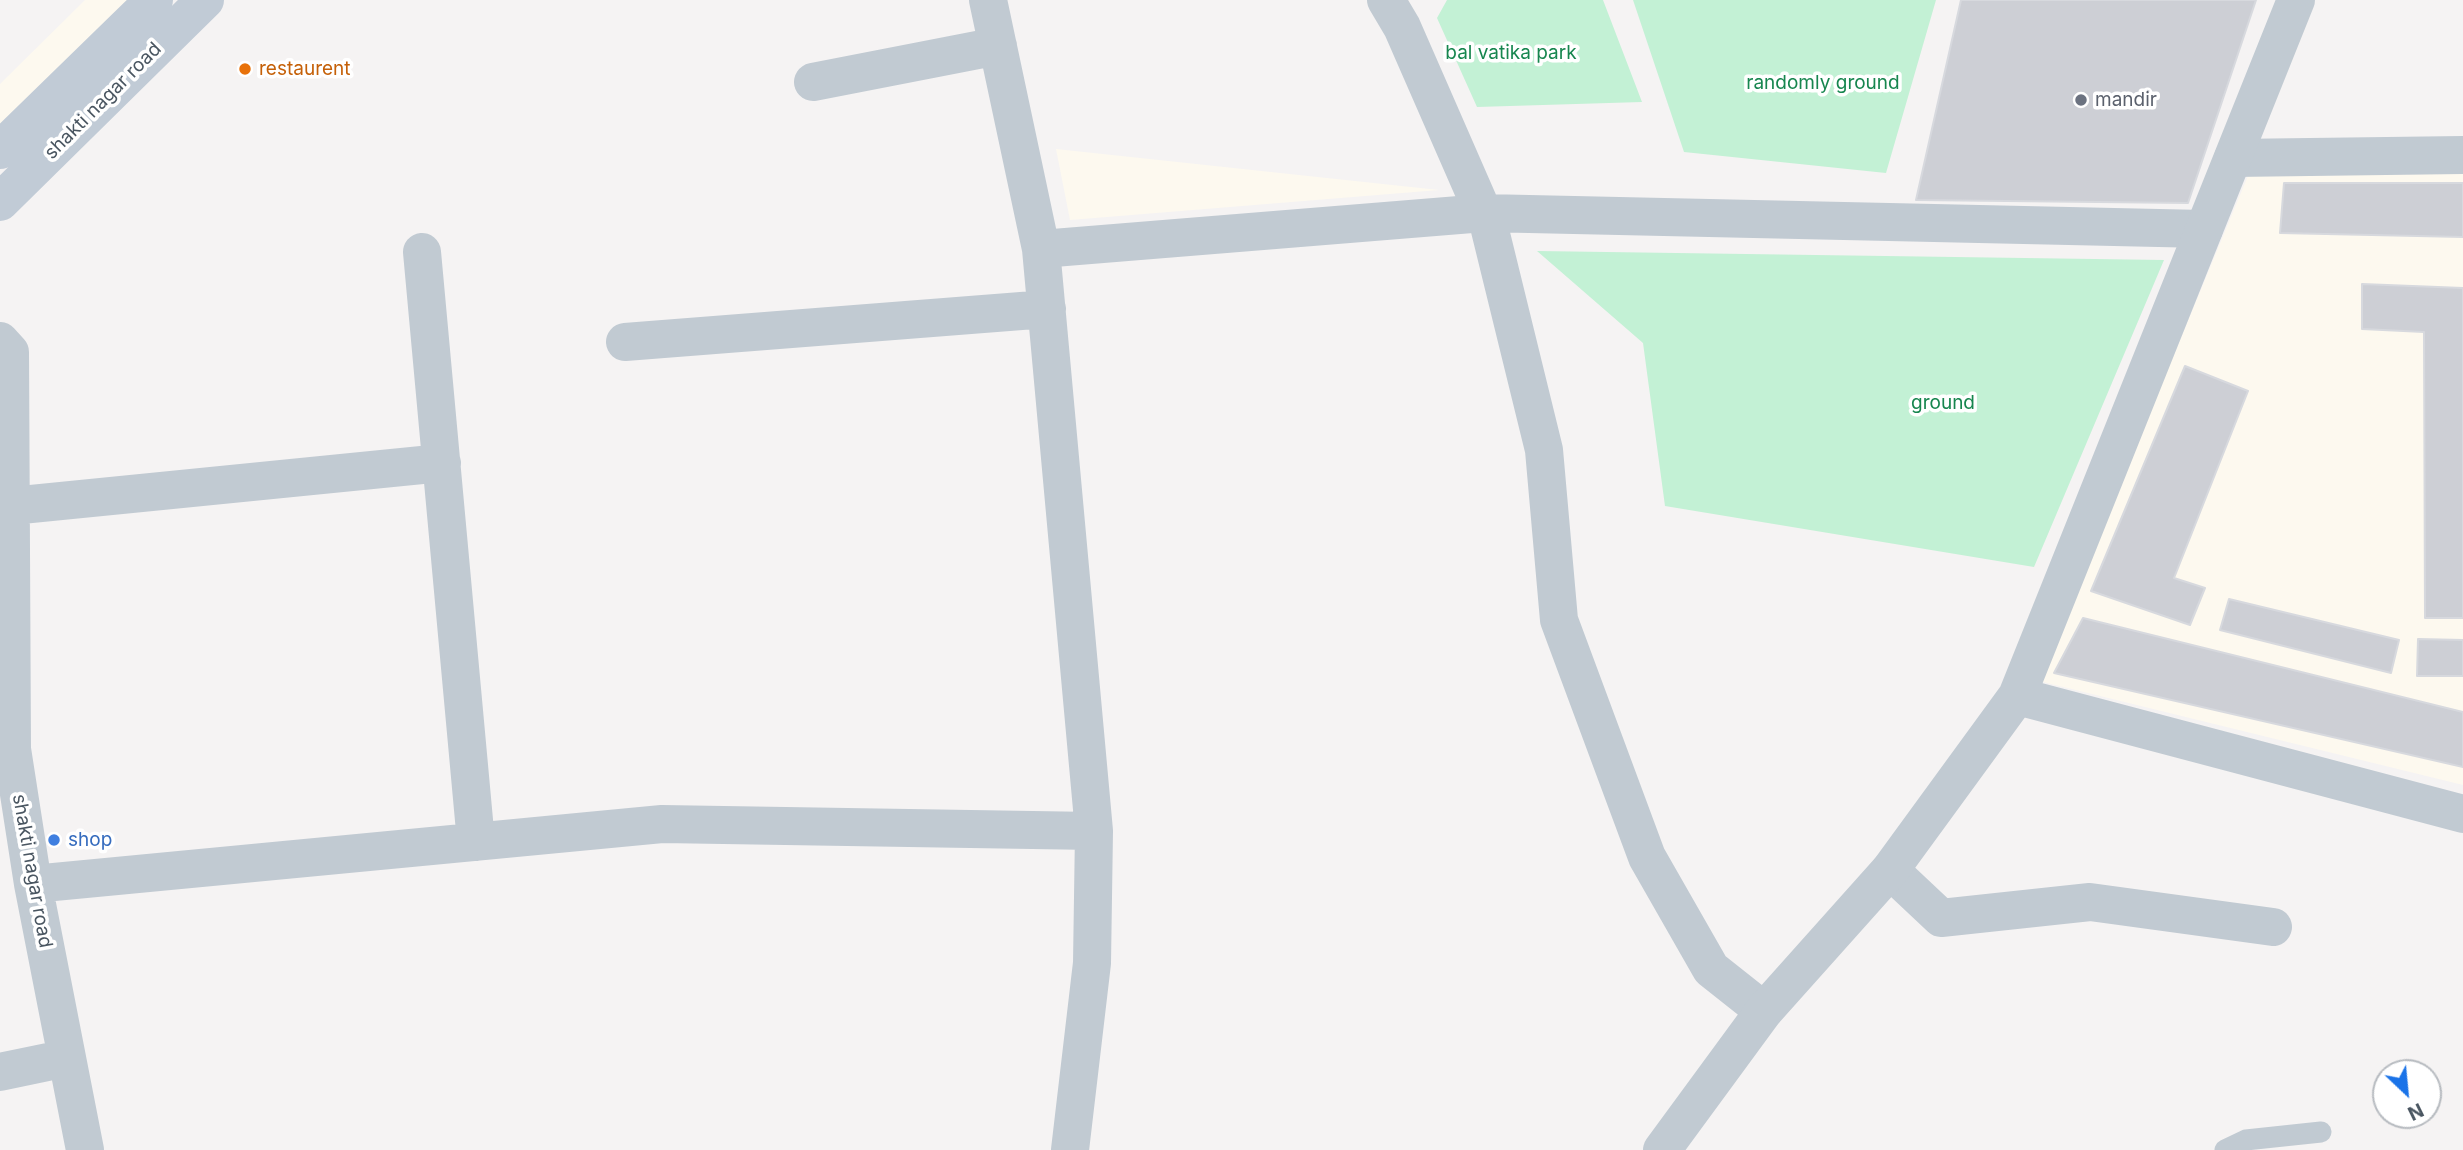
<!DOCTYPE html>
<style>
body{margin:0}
#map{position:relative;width:2463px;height:1150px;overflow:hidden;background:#f5f3f3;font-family:Inter,sans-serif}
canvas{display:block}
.north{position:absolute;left:2372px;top:1059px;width:70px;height:70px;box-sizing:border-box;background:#fff;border:2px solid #b7bbc0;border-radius:50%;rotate:154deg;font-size:19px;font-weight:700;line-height:28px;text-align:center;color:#4a5661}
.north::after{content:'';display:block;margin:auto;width:24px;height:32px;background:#1a73e8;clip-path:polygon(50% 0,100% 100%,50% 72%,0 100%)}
</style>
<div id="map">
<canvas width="2463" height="1150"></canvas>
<div class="north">N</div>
</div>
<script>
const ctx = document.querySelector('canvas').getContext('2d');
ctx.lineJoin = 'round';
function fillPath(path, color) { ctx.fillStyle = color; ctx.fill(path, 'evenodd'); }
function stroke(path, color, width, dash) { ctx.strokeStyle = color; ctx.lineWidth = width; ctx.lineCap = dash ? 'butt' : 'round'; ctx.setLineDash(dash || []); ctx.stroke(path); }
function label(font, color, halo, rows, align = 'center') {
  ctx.font = font + ' Inter,sans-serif'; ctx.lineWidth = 7; ctx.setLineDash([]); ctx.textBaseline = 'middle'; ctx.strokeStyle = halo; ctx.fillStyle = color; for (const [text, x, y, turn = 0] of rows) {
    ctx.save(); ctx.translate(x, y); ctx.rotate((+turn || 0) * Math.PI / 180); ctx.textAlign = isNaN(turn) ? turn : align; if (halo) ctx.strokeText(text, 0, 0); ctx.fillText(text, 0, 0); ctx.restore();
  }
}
fillPath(new Path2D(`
 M85,0H134L0,132V84Z
 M1056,149L1439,190L1070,220Z
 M2463,170V785L2039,681L2250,171Z`), '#fdf9ef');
fillPath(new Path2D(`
 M1447,0H1603L1642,102L1477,107L1437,18Z
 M1633,0H1936L1886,173L1684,152Z
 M1537,251L2164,260L2034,567L1665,506L1643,343Z`), '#c3f1d5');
const building = new Path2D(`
 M1961,0H2256L2188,203L1916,200Z
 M2284,183H2463V237L2280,233Z
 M2362,284L2463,288V618H2425L2424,332L2362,329Z
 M2185,366L2248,391L2174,578L2205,588L2190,625L2091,591Z
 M2229,599L2399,640L2391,673L2220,630Z
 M2083,618L2463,712V767L2054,673Z
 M2418,639L2463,640V676H2417Z`);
fillPath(building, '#cdcfd5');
stroke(building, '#d7d9de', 2);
stroke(new Path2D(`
 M2225,1150L2246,1140L2321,1132`), '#c1cad2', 21);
stroke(new Path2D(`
 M988,0L1041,249L1094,831L1092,963L1070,1150
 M1386,0L1402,27L1489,226L1544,450L1559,620L1647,857L1711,969L1764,1011
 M813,82L998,46
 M2233,158L2463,155
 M1041,249L1484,213L2204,229
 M422,252L476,842
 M0,341L10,352L12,749L33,884L85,1150
 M625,342L1047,309
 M11,506L442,463
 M1890,870L1941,918L2090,902L2273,927
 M33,884L662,824L1094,831
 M0,1072L67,1058`), '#c1cad2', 38);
stroke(new Path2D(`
 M2017,696L2463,814
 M1662,1150L1764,1011L1890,870L2017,696L2296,0`), '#c1cad2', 38);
stroke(new Path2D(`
 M0,150L154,0
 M0,202L205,0`), '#c1cbd6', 38);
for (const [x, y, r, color] of [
 [245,69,7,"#e8710a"],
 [2081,100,7,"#6b7280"],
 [54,840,7,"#3f7fe0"]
]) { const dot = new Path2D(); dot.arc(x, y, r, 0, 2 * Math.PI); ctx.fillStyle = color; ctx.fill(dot); stroke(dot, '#fff', 2.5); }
label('19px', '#17864f', '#fff', [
 ["bal vatika park",1511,53],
 ["randomly ground",1823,83],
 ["ground",1943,403]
]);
label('19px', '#c56008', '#fff', [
 ["restaurent",259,69]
], 'left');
label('19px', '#5b616d', '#fff', [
 ["mandir",2095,100]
], 'left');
label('19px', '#4a5661', '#fff', [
 ["shakti nagar road",103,101,-45],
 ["shakti nagar road",32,871,80]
]);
label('19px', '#366cbe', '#fff', [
 ["shop",68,840]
], 'left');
</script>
